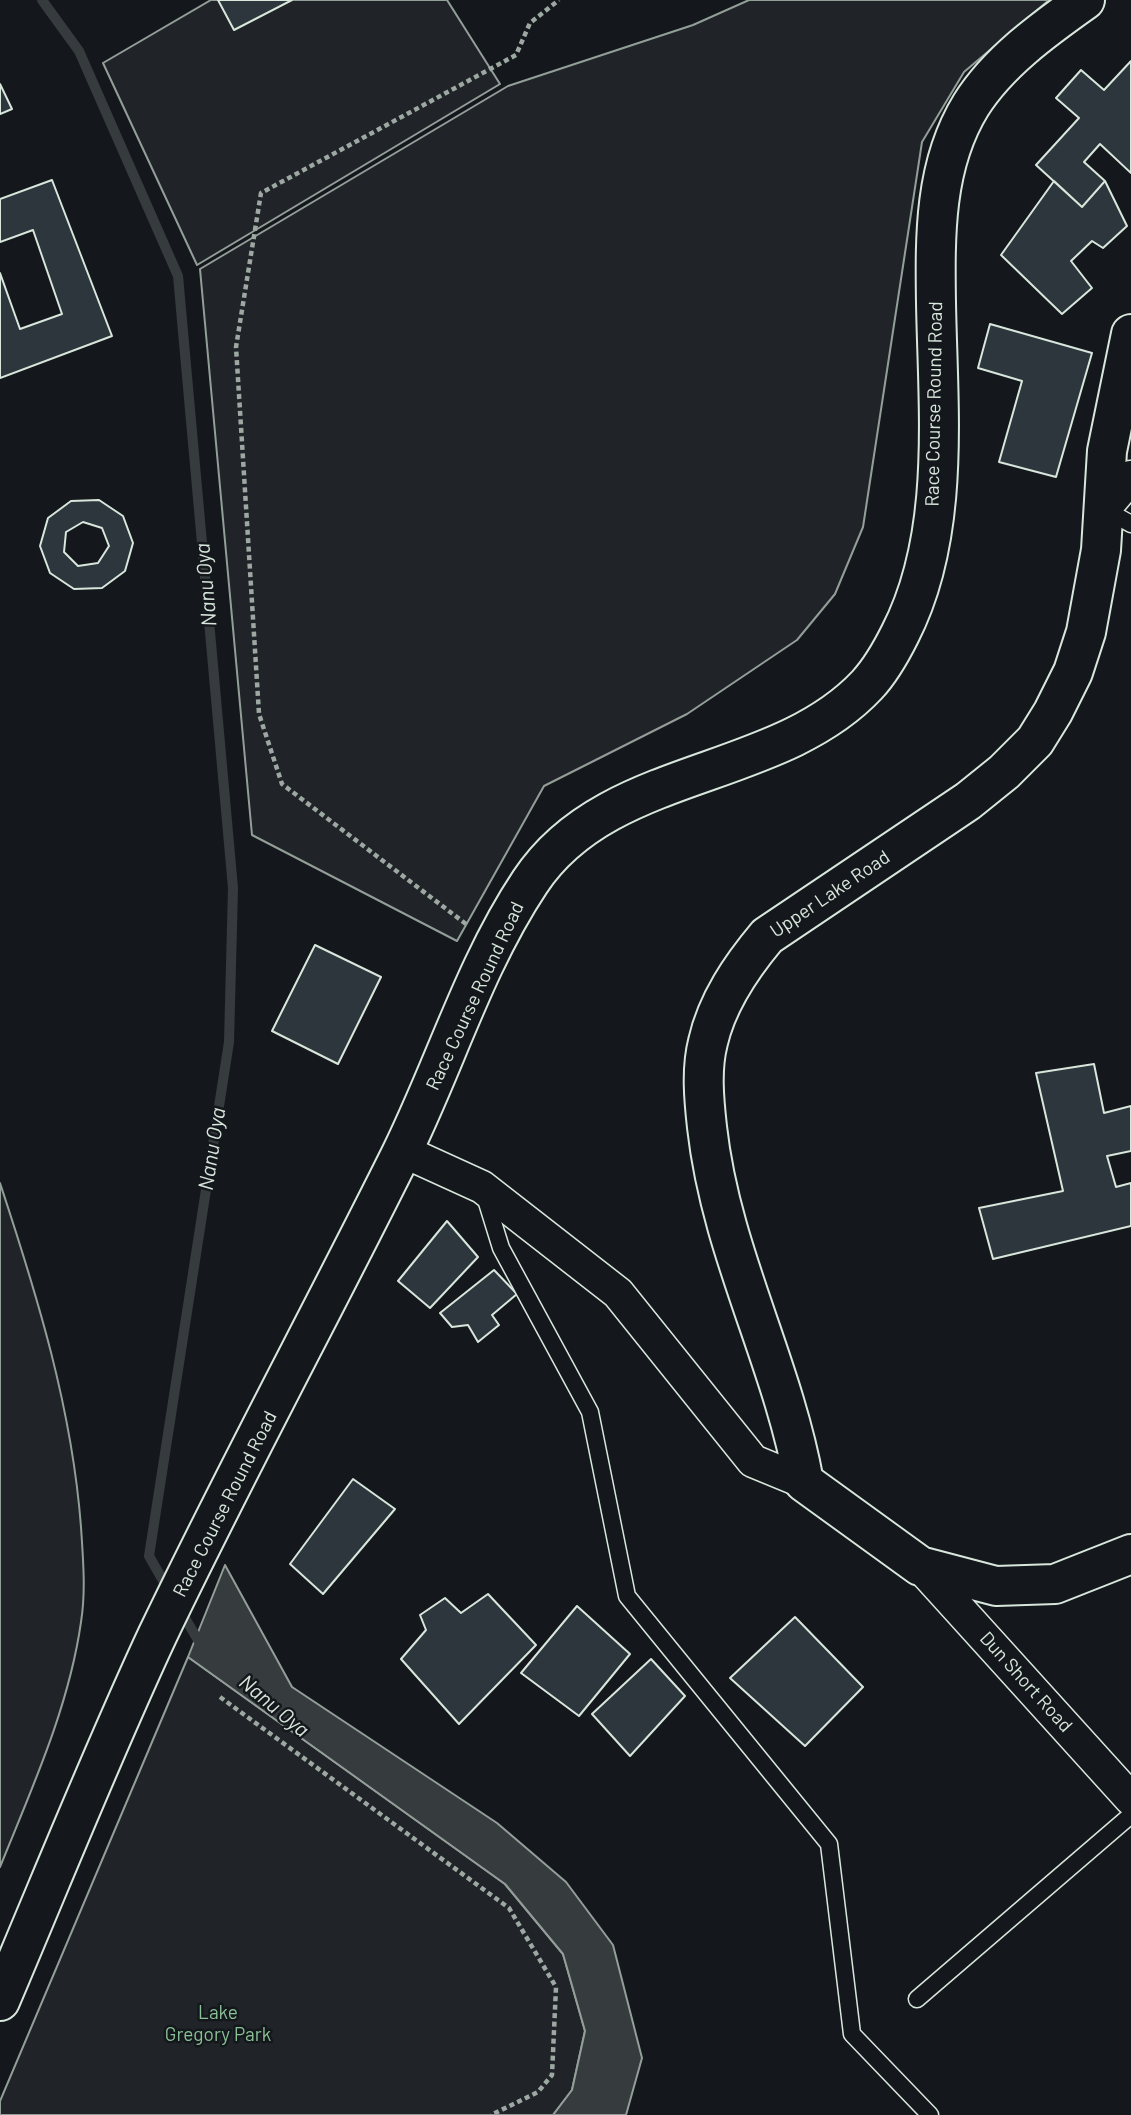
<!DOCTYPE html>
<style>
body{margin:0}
canvas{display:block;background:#14181c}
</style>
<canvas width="1131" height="2115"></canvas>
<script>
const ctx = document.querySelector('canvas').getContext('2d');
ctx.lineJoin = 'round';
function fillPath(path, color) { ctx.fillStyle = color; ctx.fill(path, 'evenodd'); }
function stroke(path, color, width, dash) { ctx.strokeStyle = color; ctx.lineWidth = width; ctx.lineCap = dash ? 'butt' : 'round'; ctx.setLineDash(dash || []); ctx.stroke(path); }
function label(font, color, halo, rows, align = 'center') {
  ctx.font = font + ' Barlow,sans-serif'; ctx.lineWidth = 5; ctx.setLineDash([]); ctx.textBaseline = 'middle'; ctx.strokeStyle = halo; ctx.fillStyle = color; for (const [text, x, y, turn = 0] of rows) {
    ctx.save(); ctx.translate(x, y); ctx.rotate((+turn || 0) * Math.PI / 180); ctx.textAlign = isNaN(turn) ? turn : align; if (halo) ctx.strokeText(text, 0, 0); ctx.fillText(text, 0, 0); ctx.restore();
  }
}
const green = new Path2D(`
 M211,0H447L500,84L197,265L103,63Z
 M749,0H1049L964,72L922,142L863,527L835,594L797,640L687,714L544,786L457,941L252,835L200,269L508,86L693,25Z
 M0,1183C37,1295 72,1408 81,1527C83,1558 86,1591 81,1622C69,1707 32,1788 0,1867Z
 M188,1657L505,1884L563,1954L585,2031L572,2090L553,2115H0V2101Z`);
fillPath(green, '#202428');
stroke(green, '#939e99', 2);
const water = new Path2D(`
 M225,1565L292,1687L497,1823L566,1882L613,1945L642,2058L626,2115H553L572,2090L585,2031L563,1954L505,1884L188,1657Z`);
fillPath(water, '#363b3e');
stroke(water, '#939e99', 2);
stroke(new Path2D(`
 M42,0L79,51L178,276L233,888L229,1042L149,1556L169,1591
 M179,1608L198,1640L205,1647`), '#363b3e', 10);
const building = new Path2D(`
 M218,0H292L234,30Z
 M1131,61V173L1100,144L1084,162L1105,181L1082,207L1036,165L1079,118L1056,98L1081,70L1104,90Z
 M0,84L12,109L0,114Z
 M52,180L112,336L0,378V273L20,329L62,314L33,230L0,242V199Z
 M1054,181L1082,207L1105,181L1127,226L1103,248L1092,241L1071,261L1092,288L1062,314L1001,255Z
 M990,324L1092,353L1056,477L999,462L1022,381L978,368Z
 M99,500L123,516L133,543L125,571L102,588L74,589L50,573L40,546L48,518L71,501ZM83,522L102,528L109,546L98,563L78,566L64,552L66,532Z
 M315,945L381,977L338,1064L272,1031Z
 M1094,1064L1104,1113L1131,1106V1151L1107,1156L1116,1187L1131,1183V1226L993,1259L979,1208L1063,1191L1036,1073Z
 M447,1221L478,1257L430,1308L398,1281Z
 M494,1270L517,1294L492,1315L499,1325L478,1342L468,1325L452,1327L440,1313Z
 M353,1479L395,1509L323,1594L290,1564Z
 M488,1594L536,1645L459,1724L401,1659L426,1630L420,1615L445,1598L461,1613Z
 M577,1606L630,1654L579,1716L521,1673Z
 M795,1617L863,1687L805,1746L730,1678Z
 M651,1659L685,1696L630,1756L592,1714Z`);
fillPath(building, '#2c363c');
stroke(building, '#d8e6dc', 2);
const service = new Path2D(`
 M1104,509L1131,524
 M484,1193L501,1248L590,1412L627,1596L829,1844L852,2034L930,2115
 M917,1999L1131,1815`);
const minor = new Path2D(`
 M1104,509L1131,477
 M403,1151L482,1187L618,1293L753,1461L804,1482
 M920,1566L1131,1799`);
const tertiary = new Path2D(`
 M1131,334L1107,451L1101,550L1086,632L1073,672L1053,712L1035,741L1004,772L968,801L767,936C741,967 717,1002 708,1042C701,1069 704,1100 707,1127C721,1253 782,1360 804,1482L920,1566L996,1586L1055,1584L1131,1554`);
const primary = new Path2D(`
 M0,2001C52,1879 101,1756 157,1636C233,1477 317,1322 396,1164C443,1072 472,969 530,882C607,765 776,782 867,685C881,670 891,652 900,634C951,535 938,412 936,303C935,236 934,165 971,105C998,62 1044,29 1085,0`);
stroke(service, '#d8e6dc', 19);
stroke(minor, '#d8e6dc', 35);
stroke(tertiary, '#d8e6dc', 42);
stroke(primary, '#d8e6dc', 42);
stroke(new Path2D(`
 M466,924L282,784L259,714L236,347L261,193L516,55L530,23L559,0
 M220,1697L509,1908L556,1987L552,2075L538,2092L491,2115`), '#9da8a2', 4.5, [5, 3.5]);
stroke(service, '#14181c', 16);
stroke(minor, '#14181c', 32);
stroke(tertiary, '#14181c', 38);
stroke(primary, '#14181c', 38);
label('19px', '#d8e6dc', '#14181c', [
 ["Race Course Round Road",934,404,-89],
 ["Upper Lake Road",830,894,-34],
 ["Race Course Round Road",475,996,-65],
 ["Race Course Round Road",225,1504,-63],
 ["Dun Short Road",1026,1682,48]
]);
label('19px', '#8ac095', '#14181c', [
 ["Lake",218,2013],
 ["Gregory Park",218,2035]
]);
label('italic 21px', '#d8e6dc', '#14181c', [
 ["Nanu Oya",206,585,-95],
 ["Nanu Oya",212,1149,-81],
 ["Nanu Oya",274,1706,40]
]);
</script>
